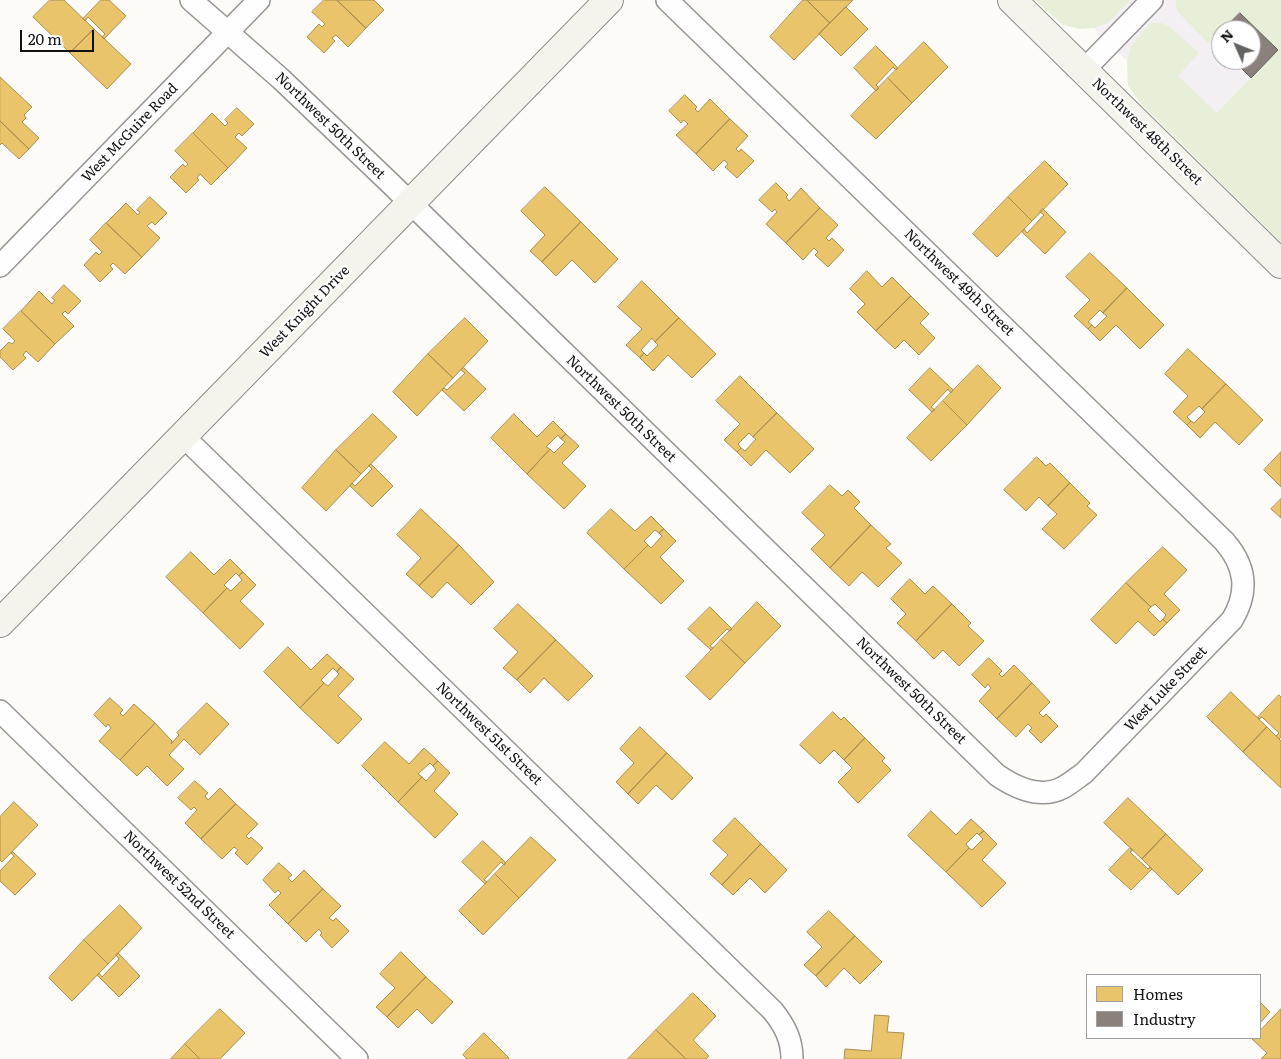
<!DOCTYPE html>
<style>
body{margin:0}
#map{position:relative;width:1281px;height:1059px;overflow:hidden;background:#fcfbf7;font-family:Literata,serif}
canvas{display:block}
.legend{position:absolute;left:1086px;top:974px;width:175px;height:65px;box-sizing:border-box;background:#fff;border:1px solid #a0a0a0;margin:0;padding:6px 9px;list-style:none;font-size:15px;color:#111}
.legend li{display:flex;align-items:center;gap:10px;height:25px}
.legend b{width:25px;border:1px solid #a0a0a0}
.north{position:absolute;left:1211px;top:20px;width:50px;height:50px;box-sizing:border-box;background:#fff;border:1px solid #a0a0a0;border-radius:50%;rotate:314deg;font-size:14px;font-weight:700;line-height:20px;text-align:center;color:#111}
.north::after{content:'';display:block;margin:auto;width:18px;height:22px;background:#636362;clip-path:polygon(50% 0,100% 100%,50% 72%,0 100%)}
.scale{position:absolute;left:20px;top:30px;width:74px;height:22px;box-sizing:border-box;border:2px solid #111;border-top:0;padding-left:6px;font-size:15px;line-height:18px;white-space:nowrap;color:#111;-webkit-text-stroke:4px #fff;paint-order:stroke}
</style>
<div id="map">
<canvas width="1281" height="1059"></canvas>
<ul class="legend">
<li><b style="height:14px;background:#e9c46a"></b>Homes</li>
<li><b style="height:14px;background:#8a817c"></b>Industry</li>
</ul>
<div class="north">N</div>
<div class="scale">20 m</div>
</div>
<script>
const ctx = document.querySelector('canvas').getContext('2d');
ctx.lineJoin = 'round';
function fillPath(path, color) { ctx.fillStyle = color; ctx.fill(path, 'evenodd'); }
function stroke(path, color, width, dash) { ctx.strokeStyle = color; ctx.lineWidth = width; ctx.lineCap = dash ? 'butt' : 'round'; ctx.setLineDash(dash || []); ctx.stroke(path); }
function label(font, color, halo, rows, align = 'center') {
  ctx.font = font + ' Literata,serif'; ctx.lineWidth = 5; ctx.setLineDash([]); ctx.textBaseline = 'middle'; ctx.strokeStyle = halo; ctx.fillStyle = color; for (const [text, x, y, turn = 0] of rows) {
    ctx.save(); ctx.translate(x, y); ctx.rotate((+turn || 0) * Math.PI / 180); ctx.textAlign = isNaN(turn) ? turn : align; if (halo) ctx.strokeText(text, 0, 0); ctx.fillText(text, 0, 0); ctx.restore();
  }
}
fillPath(new Path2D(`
 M1065,0H1281V212ZM1221,30H1251V60H1221Z`), '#f4eff2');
fillPath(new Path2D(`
 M1035,0H1131L1108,23L1094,28L1080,29L1063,25Z
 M1175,0H1281V242L1141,104L1128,86L1127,63L1130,48L1137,38L1151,23H1162L1170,27L1199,53L1178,76L1217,113L1278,50L1240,13L1208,43L1178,12Z`), '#e7efd9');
const homes = new Path2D(`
 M50,0H64L94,29L70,53L33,17Z
 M101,0H109L126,16L104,39L102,37L105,34L88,17L85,21L83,19Z
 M324,0H337L366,28L348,47L336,35L332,38L335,41L324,53L307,37L319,24L322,27L325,24L312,12Z
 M337,0H374L384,10L366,28Z
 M803,0H807L830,23L794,60L770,37Z
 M807,0H853L830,23Z
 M846,7L868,29L841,56L819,34Z
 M94,29L131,64L107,89L70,53Z
 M924,42L948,67L912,103L888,78Z
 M876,46L898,68L896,70L893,67L876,85L879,88L876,91L854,68Z
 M0,77L32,107L24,115L26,118L22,122L39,138L29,149L0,121Z
 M888,78L912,103L876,139L851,116Z
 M685,95L697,107L695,109L698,112L710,99L730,119L696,154L676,135L688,124L684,120L681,123L669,111Z
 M237,108L254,124L242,136L239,133L235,137L247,148L228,168L193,133L212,113L225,126L228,123L225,120Z
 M730,119L748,136L736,149L739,152L741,149L754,161L737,178L725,167L728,164L724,160L713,171L696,154Z
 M0,121L29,149L19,159L2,143L0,145Z
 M193,133L228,168L211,185L200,174L197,178L199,180L186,193L170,177L183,164L185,167L188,164L175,151Z
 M1045,161L1068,184L1032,221L1008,197Z
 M776,183L788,195L786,197L789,201L801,188L820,208L786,243L766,224L777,212L775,209L772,212L759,200Z
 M545,187L581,222L542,262L530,251L545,235L521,211Z
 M150,197L167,213L155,225L152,222L147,226L160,238L142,257L106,223L126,203L138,215L140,212L137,210Z
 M1008,197L1032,221L997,257L973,234Z
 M820,208L838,225L826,238L829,241L832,238L844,250L828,267L815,255L818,252L814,248L803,260L786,243Z
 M1043,209L1066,232L1045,254L1022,232L1024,229L1027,233L1044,215L1040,212Z
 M581,222L618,259L595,283L572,260L556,276L542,262Z
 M106,223L142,257L125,274L113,263L110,266L113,269L100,282L84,265L96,252L99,255L102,252L90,240Z
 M1090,253L1127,288L1103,313L1100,310L1088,322L1092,325L1088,329L1074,316L1090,300L1066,277Z
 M867,271L882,287L892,277L911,296L876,331L857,312L865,304L850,289Z
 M642,281L679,318L655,342L652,338L641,350L644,353L640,358L626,345L642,329L618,307Z
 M64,285L81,301L68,314L65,311L62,314L74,326L55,344L21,311L39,291L52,304L55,300L52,298Z
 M1127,288L1164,325L1140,349L1116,325L1100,341L1088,329L1092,325L1095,328L1107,316L1103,313Z
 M911,296L929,314L920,323L935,338L919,355L904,340L895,349L876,331Z
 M21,311L55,344L38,362L26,351L23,355L26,358L13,370L0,357V351L9,342L12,344L15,341L3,329Z
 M465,318L488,341L453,378L428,354Z
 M679,318L716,354L692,378L668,355L653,371L640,358L644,353L647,356L658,345L655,342Z
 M1188,349L1226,384L1202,409L1199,406L1187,417L1191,421L1187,425L1173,412L1188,396L1165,374Z
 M428,354L453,378L417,416L393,392Z
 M978,365L1001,388L967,425L943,401Z
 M464,368L486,389L464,411L442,390L444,388L447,390L465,373L461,370Z
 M930,368L953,390L951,393L948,389L931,407L935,410L932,412L909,390Z
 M740,376L777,413L753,437L749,433L738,444L741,448L737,452L724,440L740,424L716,401Z
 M1226,384L1263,420L1239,445L1215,422L1200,438L1187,425L1191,421L1194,423L1205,412L1202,409Z
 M943,401L967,425L931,461L907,438Z
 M777,413L814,449L790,473L766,450L751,466L737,452L741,448L745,451L756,439L753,437Z
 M373,414L397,437L361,474L336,450Z
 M514,414L537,437L553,421L566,434L561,439L558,435L546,447L550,449L527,474L491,438Z
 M566,434L579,446L562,463L586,486L564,509L527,474L550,449L554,453L565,442L561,439Z
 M336,450L361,474L326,511L302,488Z
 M1281,452V487L1264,470Z
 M1037,457L1046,466L1050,463L1070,483L1048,506L1039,497L1026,511L1004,490Z
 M371,464L393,486L372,507L350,486L352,483L355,486L372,469L369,466Z
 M1070,483L1090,503L1087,506L1097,515L1064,549L1042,529L1057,514L1048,506Z
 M830,485L842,496L848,490L860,502L854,508L871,525L830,568L811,549L825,535L802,513Z
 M1281,499V518L1271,509Z
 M421,509L459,545L419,586L406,574L421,558L397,535Z
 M611,509L635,531L651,516L664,529L659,533L655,530L644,541L648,545L624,569L587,533Z
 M871,525L891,544L886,548L902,563L878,587L862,572L849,586L830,568Z
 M664,529L676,541L660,557L684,581L661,604L624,569L648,545L651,548L662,536L659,533Z
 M459,545L494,582L471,605L447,582L432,598L419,586Z
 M1163,547L1187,570L1164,594L1180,610L1167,623L1163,619L1166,615L1155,604L1151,607L1126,583Z
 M191,552L214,575L230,559L243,572L239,576L236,573L224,585L227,588L203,613L166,577Z
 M243,572L256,585L240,601L264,624L240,649L203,613L227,588L231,591L242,580L239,576Z
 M910,579L925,594L933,586L952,604L916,641L897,623L906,614L891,599Z
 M1126,583L1151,607L1148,610L1160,622L1163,619L1167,623L1154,636L1138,621L1116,644L1091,620Z
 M757,602L781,626L745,663L721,640Z
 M518,604L556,640L517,680L503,668L518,652L494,629Z
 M952,604L971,623L968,626L984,641L959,666L943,650L934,659L916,641Z
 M710,607L732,629L730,631L727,629L710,646L713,648L711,650L688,629Z
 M556,640L593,676L568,701L544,678L530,693L517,680Z
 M721,640L745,663L710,700L686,677Z
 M288,647L311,670L327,654L341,667L337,672L333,668L321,680L324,683L300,708L264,672Z
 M989,658L1002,671L999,674L1002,677L1014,665L1032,683L997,719L979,701L991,688L988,684L985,688L972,675Z
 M341,667L354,679L338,696L362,719L338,744L300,708L324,683L328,686L339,674L337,672Z
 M1032,683L1050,702L1039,713L1043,717L1046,714L1058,726L1041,743L1029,731L1032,728L1028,724L1016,737L997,719Z
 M1231,692L1267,727L1243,752L1207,717Z
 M1279,695L1281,697V737L1279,739L1276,736L1279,733L1262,717L1259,719L1258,717Z
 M110,698L123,710L120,713L123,716L134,704L155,723L120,760L99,741L111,728L108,724L106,727L94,715Z
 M207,703L229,724L200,755L184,739L169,755L184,769L167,786L147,766L137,776L120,760L155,723L172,741L171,744L179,735L177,733Z
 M833,712L841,720L844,717L865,738L844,760L834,750L820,764L800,745Z
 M640,727L667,753L628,794L616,782L634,763L620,749Z
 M1267,727L1281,741V788L1243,752Z
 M865,738L885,758L882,761L891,770L858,803L838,782L852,768L844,760Z
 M385,742L409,764L424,748L438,761L433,766L430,763L418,774L422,777L398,802L362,766Z
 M667,753L693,778L672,800L656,785L638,804L628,794Z
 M438,761L450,773L434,791L458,814L435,838L398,802L422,777L426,781L436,770L433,766Z
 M195,781L208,793L205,796L208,800L220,788L236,804L201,839L185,823L197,810L194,807L191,810L178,798Z
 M1128,798L1166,834L1142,859L1104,823Z
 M14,802L38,825L2,862L0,860V817Z
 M236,804L258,824L246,836L249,839L251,837L263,848L247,865L235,853L238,850L234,847L222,859L201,839Z
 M931,811L956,835L971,819L984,831L979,835L977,833L966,844L969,848L946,872L908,836Z
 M735,818L761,844L722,885L710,874L728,855L713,841Z
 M984,831L997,844L982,860L1006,883L982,907L946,872L969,848L972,850L983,839L979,835Z
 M1166,834L1203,870L1178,895L1142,859Z
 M531,837L556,860L519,898L495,874Z
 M483,841L506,863L504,865L501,862L484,880L487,882L485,884L462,862Z
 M761,844L787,870L765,893L750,878L733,895L722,885Z
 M1130,848L1133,850L1130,852L1148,869L1150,867L1152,869L1131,890L1109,870Z
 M13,852L36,874L15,895L0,881V871L14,856L11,853Z
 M279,863L292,875L288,878L292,882L304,870L323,889L288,924L269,905L281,893L278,890L275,893L263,880Z
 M495,874L519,898L483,935L459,911Z
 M323,889L341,906L329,918L333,921L336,918L349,931L332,948L320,935L322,933L319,929L306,942L288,924Z
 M120,905L142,928L108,964L84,940Z
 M829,911L855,936L816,976L804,965L822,947L807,932Z
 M855,936L882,962L860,984L844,968L826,987L816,976Z
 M84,940L108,964L72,1001L49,978Z
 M401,952L426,977L387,1017L376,1007L395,988L380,974Z
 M118,953L140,976L119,997L97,975L99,973L102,977L119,959L116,955Z
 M426,977L453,1002L432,1024L417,1009L398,1028L387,1017Z
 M693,993L716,1016L693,1040L709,1056L706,1059H686L656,1030Z
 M1260,1002L1270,1012L1260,1023Z
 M220,1009L245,1033L220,1059H200L185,1044Z
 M1281,1009V1059H1261L1267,1053L1252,1039L1260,1038V1031Z
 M875,1015L889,1016L887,1032L904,1033L901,1059H844L845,1049L871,1051Z
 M656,1030L686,1059H628Z
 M484,1033L509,1058L508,1059H467L463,1055Z
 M185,1044L200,1059H171Z`);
fillPath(homes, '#e9c46a');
stroke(homes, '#a88e4f', 1);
const industry = new Path2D(`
 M1240,13L1278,50L1251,78L1233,60H1251V30H1223Z
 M1221,32V49L1213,41Z`);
fillPath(industry, '#8a817c');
stroke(industry, '#665f5c', 1);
const street = new Path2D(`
 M191,0L281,79L390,183L997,775C1016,788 1041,800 1064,787C1071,783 1077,778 1084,773L1232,620C1249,592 1246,566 1224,541L667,0
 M1084,70L1152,0
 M0,266L259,0
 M183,436L773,1011C785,1026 792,1040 792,1059
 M0,711L357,1059`);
const secondary = new Path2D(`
 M1012,0L1281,264
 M0,623L609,0`);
stroke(street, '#979695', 24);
stroke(secondary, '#8d8d8b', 30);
stroke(street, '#fffefe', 21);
stroke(secondary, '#f4f4ed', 28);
label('14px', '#111', '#fff', [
 ["Northwest 50th Street",330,126,44],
 ["Northwest 48th Street",1147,132,44],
 ["West McGuire Road",130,133,-46],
 ["Northwest 49th Street",959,283,44],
 ["West Knight Drive",305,312,-46],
 ["Northwest 50th Street",621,409,44],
 ["West Luke Street",1166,689,-46],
 ["Northwest 50th Street",911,691,44],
 ["Northwest 51st Street",489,734,44],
 ["Northwest 52nd Street",179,885,44]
]);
</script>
